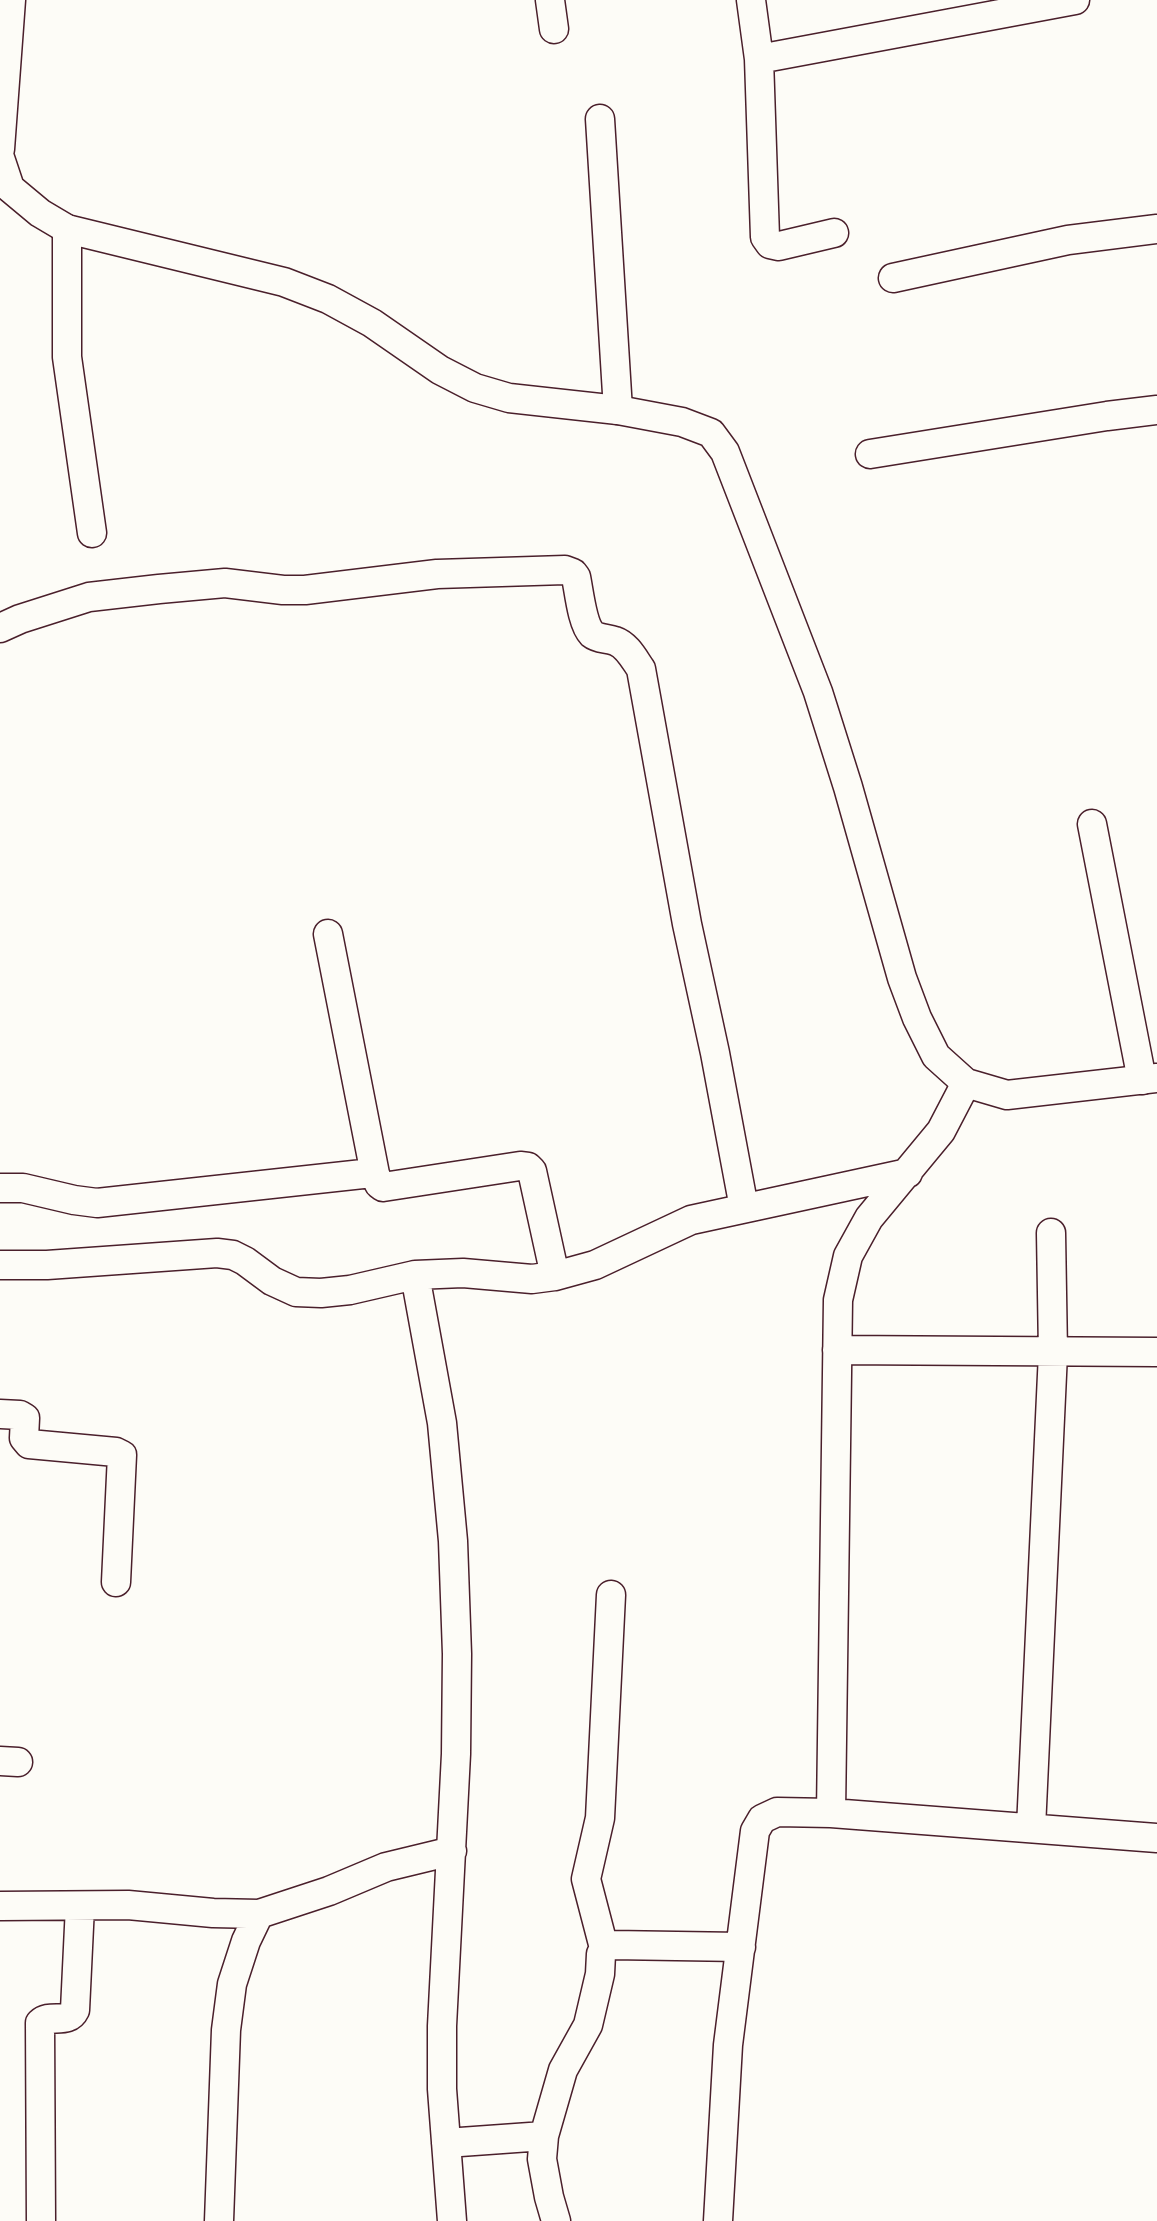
<!DOCTYPE html>
<style>
body{margin:0}
canvas{display:block;background:#fdfcf7}
</style>
<canvas width="1157" height="2221"></canvas>
<script>
const ctx = document.querySelector('canvas').getContext('2d');
ctx.lineJoin = 'round';
function stroke(path, color, width, dash) { ctx.strokeStyle = color; ctx.lineWidth = width; ctx.lineCap = dash ? 'butt' : 'round'; ctx.setLineDash(dash || []); ctx.stroke(path); }
const street = new Path2D(`
 M550,0L554,29
 M751,0L759,59L765,237L770,244L779,246L834,233
 M759,59L1075,0
 M600,119L618,410
 M67,229V357L92,533
 M893,278L1068,240L1157,229
 M870,454L1107,416L1157,410
 M0,628L20,619L89,597L159,589L225,583L283,590H305L437,574L565,570L573,573L576,577C579,591 582,624 592,634C598,639 607,638 615,641C627,645 634,659 641,669L687,924L715,1053L744,1208
 M1092,824L1142,1080
 M328,934L375,1174
 M0,1188H23L74,1200L97,1203L372,1173L375,1174L379,1184L383,1187L520,1166L528,1167L532,1171L555,1276
 M0,1265H47L217,1253L233,1255L245,1261L272,1281L296,1292L321,1293L350,1290L415,1275L463,1273L532,1279L555,1276L595,1265L691,1220L908,1173
 M415,1275L442,1423L453,1541L457,1654L456,1754L442,2026V2089L452,2221
 M837,1350L1157,1352
 M0,1414L20,1415L25,1418L24,1438L29,1444L116,1452L122,1455L116,1582
 M0,1761L18,1762
 M831,1813L838,1300L848,1256L869,1218L941,1131L966,1083
 M1031,1828L1053,1353L1051,1233
 M0,1906L128,1905L213,1913L259,1914L329,1891L386,1867L452,1851
 M604,1948L586,1879L600,1818L611,1595
 M446,2143L544,2136
 M41,2221L40,2023C50,2013 68,2025 75,2010L80,1906
 M219,2221L226,2030L232,1984L246,1941L259,1914
 M556,2221L549,2197L542,2159L544,2136L563,2070L588,2025L600,1974L601,1954L604,1948L612,1945L741,1947
 M718,2221L728,2045L755,1831L762,1819L777,1812L831,1813L1157,1838`);
const secondary = new Path2D(`
 M0,149L11,0
 M0,158L10,188L40,213L67,229L284,282L328,299L372,323L440,370L475,388L509,398L618,410L682,422L711,433L725,452L818,692L848,787L902,978L917,1018L936,1056L966,1083L1007,1095L1157,1078`);
stroke(street, '#4a1f2b', 31);
stroke(secondary, '#4a1f2b', 31);
stroke(street, '#fdfcf7', 28);
stroke(secondary, '#fdfcf7', 28);
</script>
